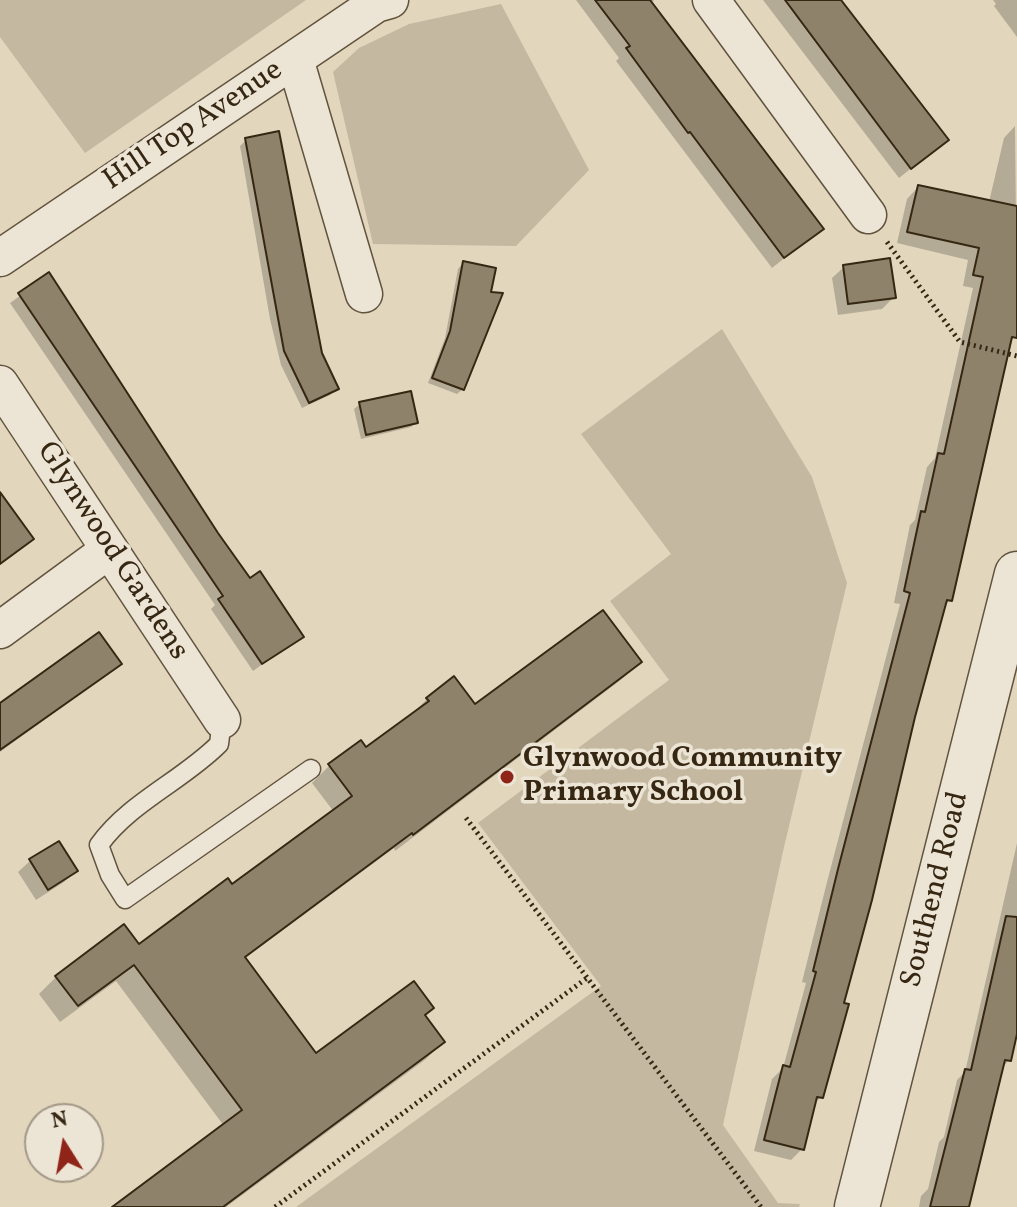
<!DOCTYPE html>
<style>
body{margin:0}
#map{position:relative;width:1017px;height:1207px;overflow:hidden;background:#e2d6bd;font-family:Vollkorn,serif}
canvas{display:block}
.north{position:absolute;left:24px;top:1103px;width:80px;height:80px;box-sizing:border-box;background:#ece4d4;border:2px solid #a39887;border-radius:50%;rotate:349deg;font-size:22px;font-weight:700;line-height:32px;text-align:center;color:#362713}
.north::after{content:'';display:block;margin:auto;width:28px;height:36px;background:#8f2418;clip-path:polygon(50% 0,100% 100%,50% 72%,0 100%)}
</style>
<div id="map">
<canvas width="1017" height="1207"></canvas>
<div class="north">N</div>
</div>
<script>
const ctx = document.querySelector('canvas').getContext('2d');
ctx.lineJoin = 'round';
function fillPath(path, color) { ctx.fillStyle = color; ctx.fill(path, 'evenodd'); }
function stroke(path, color, width, dash) { ctx.strokeStyle = color; ctx.lineWidth = width; ctx.lineCap = dash ? 'butt' : 'round'; ctx.setLineDash(dash || []); ctx.stroke(path); }
function label(font, color, halo, rows, align = 'center') {
  ctx.font = font + ' Vollkorn,serif'; ctx.lineWidth = 7; ctx.setLineDash([]); ctx.textBaseline = 'middle'; ctx.strokeStyle = halo; ctx.fillStyle = color; for (const [text, x, y, turn = 0] of rows) {
    ctx.save(); ctx.translate(x, y); ctx.rotate((+turn || 0) * Math.PI / 180); ctx.textAlign = isNaN(turn) ? turn : align; if (halo) ctx.strokeText(text, 0, 0); ctx.fillText(text, 0, 0); ctx.restore();
  }
}
fillPath(new Path2D(`
 M0,0H306L85,153L0,37Z
 M501,4L589,170L516,246L373,244L333,72L359,48L409,24Z
 M722,329L812,477L847,583L784,847L723,1125L778,1203L800,1204L799,1207H296L601,986L478,823L669,680L610,601L671,554L581,434Z`), '#c5b8a0');
fillPath(new Path2D(`
 M576,0H654L651,4L821,229L772,268L616,61L619,58Z
 M763,0H839L947,140L899,178Z
 M993,0H1017V37L994,6L996,4Z
 M1015,126L1017,323L1014,337L1009,342L950,600L943,607L841,1005L821,1097L813,1105L802,1149L791,1160L754,1151L772,1079L783,1068L806,983L802,982L827,882L900,604L894,603L910,525L915,520L927,467L935,458L973,288L963,286L968,260L897,243L907,199L918,187L989,202L1004,138Z
 M246,140L320,354L336,388L330,395L302,408L281,365L270,319L240,146Z
 M463,263V389L457,394L428,383L445,338L458,269Z
 M844,267L893,298L882,309L838,315L832,278Z
 M49,275L216,534L250,581L301,637L253,671L211,609L215,605L10,303Z
 M360,404L416,422L411,427L361,439L354,409Z
 M639,662L622,679L395,851L394,848L244,959L316,1055L423,1016L443,1042L426,1059L226,1207H116L224,1126L116,981L60,1022L39,994L56,977L139,947L232,887L334,812L312,783L329,766L365,749L410,716L427,699L475,707Z
 M114,669L0,752V707Z
 M58,843L75,871L64,882L36,900L18,872L30,861Z
 M1017,843V1027L1009,1060L1001,1069L967,1207H919L921,1196L928,1189L939,1142L944,1137L957,1080L965,1072Z`), '#0003');
const building = new Path2D(`
 M595,0H650L824,229L784,258L690,132L688,133L626,48L630,46Z
 M785,0H841L949,140L911,169Z
 M279,131L322,353L339,389L309,403L284,351L245,138Z
 M918,185L1017,206V338L1012,337L952,601L947,600L915,717L872,900L844,1003L849,1004L823,1098L817,1097L804,1150L764,1140L783,1065L790,1067L816,972L813,971L838,869L910,593L904,591L921,511L925,512L938,453L944,454L983,277L973,275L979,248L907,232Z
 M890,258L896,298L848,304L843,265Z
 M463,261L496,268L491,292L503,293L464,390L432,378L450,331Z
 M49,272L218,533L250,578L260,571L304,637L262,664L218,599L223,596L18,293Z
 M411,391L418,423L366,435L359,402Z
 M0,492L34,539L0,564Z
 M603,610L642,662L413,835L412,833L245,957L316,1053L414,981L434,1008L425,1015L445,1042L223,1207H112L242,1110L134,965L78,1006L55,976L124,924L139,944L228,878L232,884L352,796L328,764L361,740L366,747L429,701L426,698L454,676L475,704Z
 M99,632L122,664L0,750V703Z
 M59,841L78,871L48,890L29,859Z
 M1006,916L1017,917V1034L1011,1061L1005,1060L969,1207H930L965,1069L971,1070Z`);
fillPath(building, '#8f826b');
stroke(building, '#362713', 2);
const service = new Path2D(`
 M222,720L219,744C182,781 130,802 99,845L110,875L125,899L311,769`);
const minor = new Path2D(`
 M711,0L868,215
 M295,59L364,294
 M0,258L376,4L390,0
 M0,384L222,720
 M0,630L109,550`);
const tertiary = new Path2D(`
 M857,1207L1017,574`);
stroke(service, '#61533e', 21);
stroke(minor, '#61533e', 39);
stroke(tertiary, '#61533e', 47);
stroke(new Path2D(`
 M887,242L960,342L1017,356
 M466,818L761,1207
 M275,1207L587,978`), '#362713', 5, [2, 4]);
stroke(service, '#ece4d4', 18);
stroke(minor, '#ece4d4', 36);
stroke(tertiary, '#ece4d4', 44);
for (const [x, y, r, color] of [
 [507,777,8,"#8f2418"]
]) { const dot = new Path2D(); dot.arc(x, y, r, 0, 2 * Math.PI); ctx.fillStyle = color; ctx.fill(dot); stroke(dot, '#ece4d4', 3); }
label('30px', '#362713', '#ece4d4', [
 ["Hill Top Avenue",194,127,-34],
 ["Glynwood Gardens",111,552,57],
 ["Southend Road",937,890,-76]
]);
label('bold 30px', '#362713', '#ece4d4', [
 ["Glynwood Community",523,760],
 ["Primary School",523,794]
], 'left');
</script>
